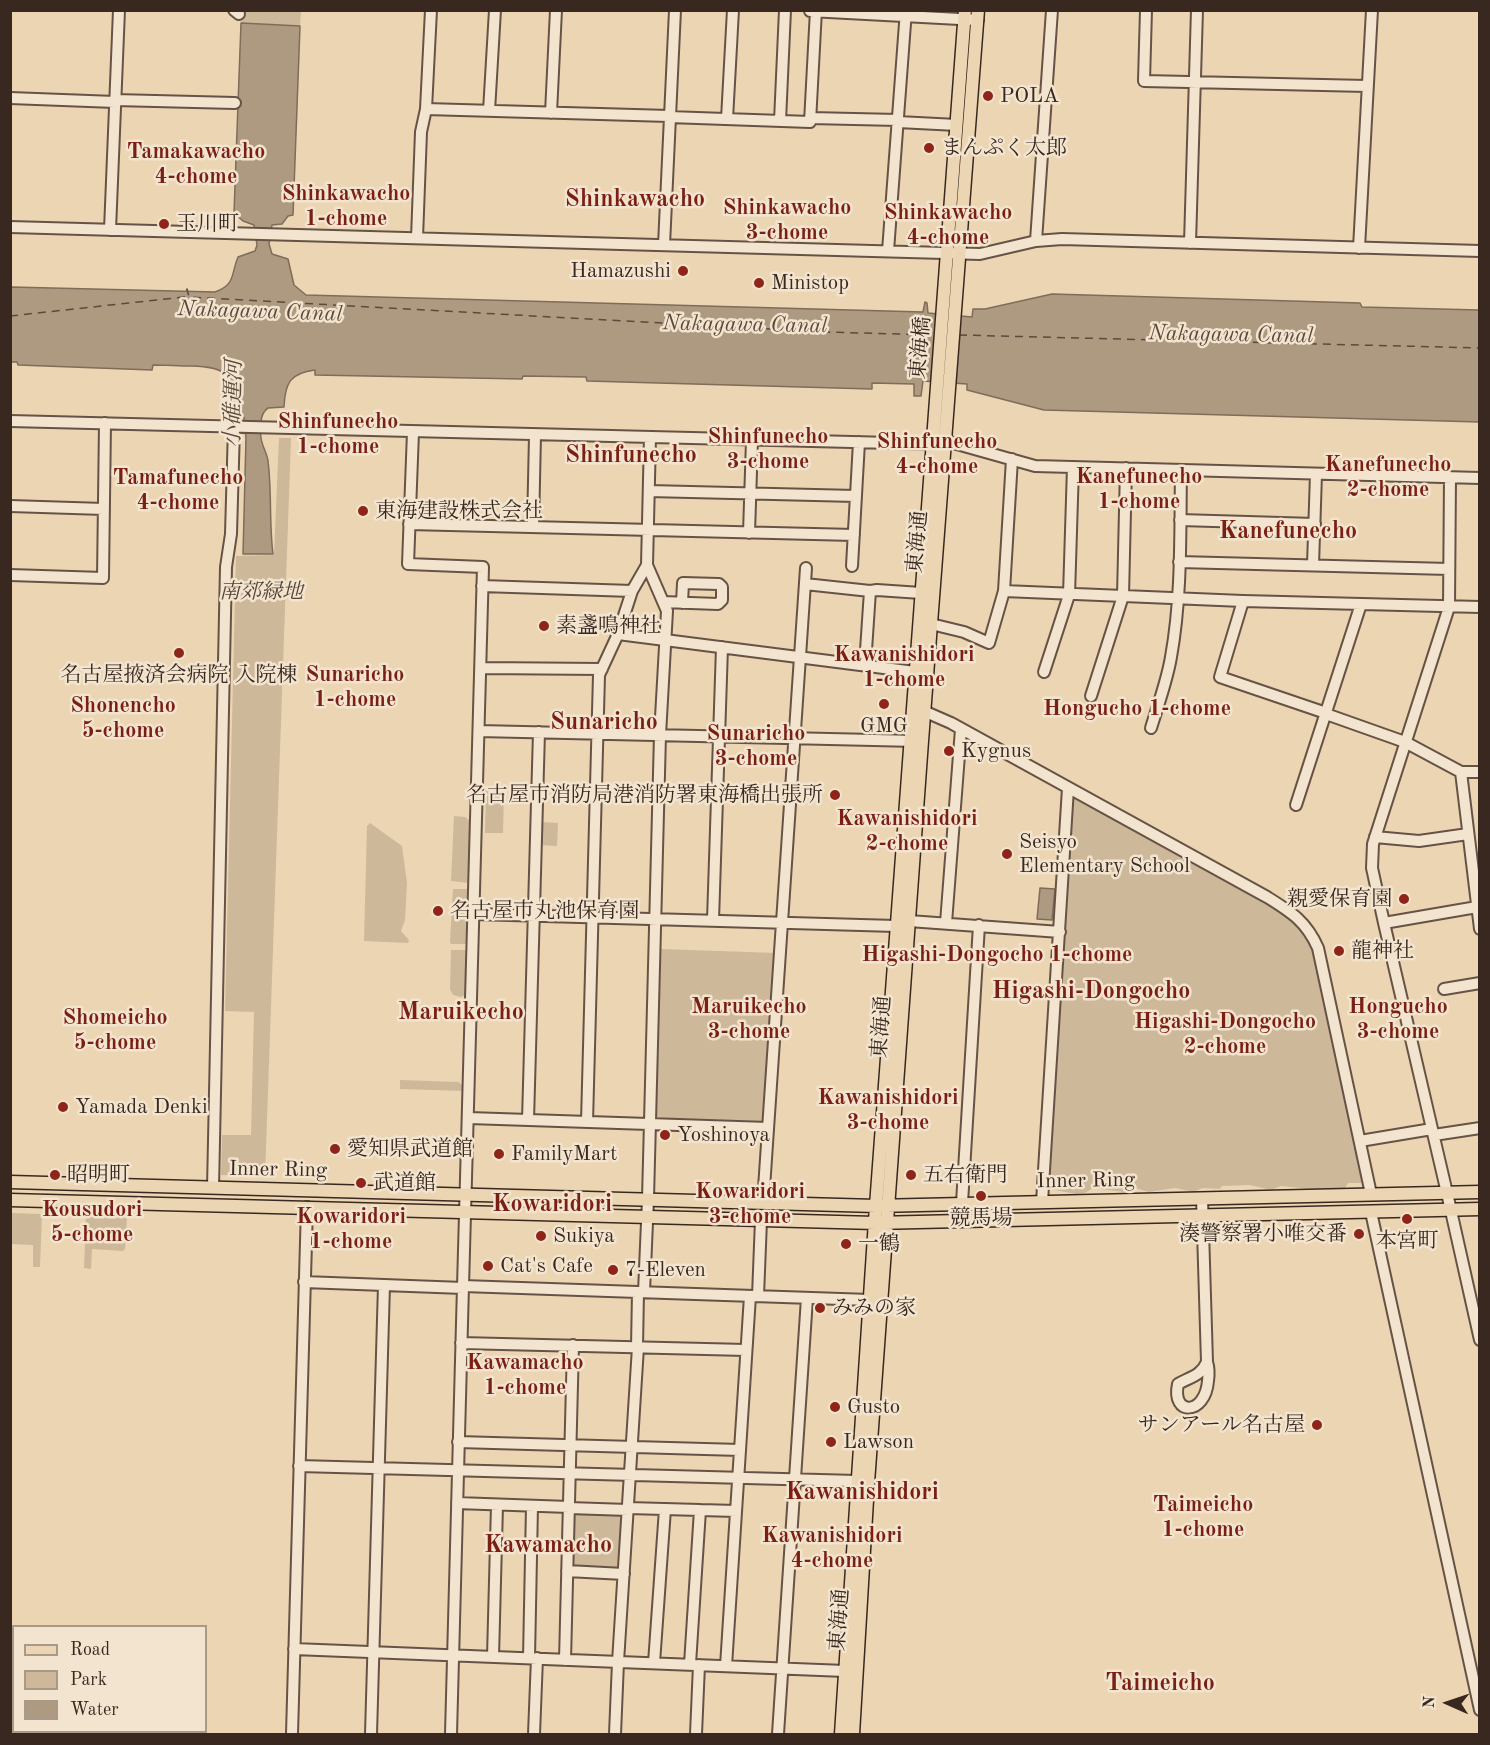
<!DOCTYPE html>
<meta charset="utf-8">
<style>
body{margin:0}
#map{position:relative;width:1490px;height:1745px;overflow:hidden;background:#ebd5b3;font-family:"Old Standard TT",serif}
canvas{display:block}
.frame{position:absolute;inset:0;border:12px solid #392820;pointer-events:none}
.legend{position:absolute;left:12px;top:1625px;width:195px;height:108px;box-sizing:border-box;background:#f2e4ce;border:2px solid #a89988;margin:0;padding:8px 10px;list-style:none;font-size:18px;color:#392820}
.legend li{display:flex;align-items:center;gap:12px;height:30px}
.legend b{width:30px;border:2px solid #a89988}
.north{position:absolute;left:1418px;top:1673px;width:60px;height:60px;-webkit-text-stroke:4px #f2e4ce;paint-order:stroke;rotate:273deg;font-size:16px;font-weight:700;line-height:24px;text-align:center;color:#392820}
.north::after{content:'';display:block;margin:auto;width:21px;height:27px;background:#392820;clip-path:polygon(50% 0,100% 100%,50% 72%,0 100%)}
</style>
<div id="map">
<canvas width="1490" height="1745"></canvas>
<div class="frame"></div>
<ul class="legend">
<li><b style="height:8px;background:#ebd5b3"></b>Road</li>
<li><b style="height:16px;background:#cdb89a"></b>Park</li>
<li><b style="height:16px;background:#ae9a81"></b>Water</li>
</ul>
<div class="north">N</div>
</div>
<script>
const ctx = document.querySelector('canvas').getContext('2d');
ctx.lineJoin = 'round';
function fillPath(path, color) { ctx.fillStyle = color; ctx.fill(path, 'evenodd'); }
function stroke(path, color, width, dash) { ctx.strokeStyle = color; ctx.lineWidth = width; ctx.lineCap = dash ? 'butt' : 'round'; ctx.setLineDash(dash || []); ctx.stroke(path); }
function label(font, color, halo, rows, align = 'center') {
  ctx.font = font + ' "Old Standard TT","Noto Serif JP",serif'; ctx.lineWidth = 5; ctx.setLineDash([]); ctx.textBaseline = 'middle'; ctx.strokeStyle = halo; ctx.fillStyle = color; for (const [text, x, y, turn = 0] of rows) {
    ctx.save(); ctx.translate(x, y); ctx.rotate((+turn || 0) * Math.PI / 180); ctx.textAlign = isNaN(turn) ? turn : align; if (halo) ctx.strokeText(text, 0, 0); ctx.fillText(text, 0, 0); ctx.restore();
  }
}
fillPath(new Path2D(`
 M240,11H301L300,26L241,23Z
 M279,438H291L265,1176L221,1175L222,1135H251L254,1012L225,1011L236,556L274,555Z
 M486,790L504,791L503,833H485Z
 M1073,797L1227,880L1284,913L1299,925L1313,946L1363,1176L1362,1183H1348L1345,1188L1320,1190L1281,1186L1271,1190L1250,1185L1222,1186L1220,1189L1203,1188L1193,1192L1175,1188L1149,1192L1135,1188L1124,1192L1093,1188L1085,1193L1076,1194L1049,1189L1047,1186Z
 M454,816L465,817L472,823L470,883L451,881Z
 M541,822L558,823L557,846L540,845Z
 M370,823L402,846L407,883L405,920L401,931L409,940L408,943L364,941L367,826Z
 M453,889H470L469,944H451L450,942Z
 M660,949L777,953L765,1117L762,1123L657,1119L655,1117Z
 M451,950H469L468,993L461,997L453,995L450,989Z
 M400,1080L458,1082L465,1087V1091L400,1089Z
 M11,1213L42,1214L40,1267H33V1245L11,1244Z
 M86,1216L127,1217L125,1249L123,1251L92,1249L91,1269L84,1268Z
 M573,1512L622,1513L624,1516L621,1565L616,1571L571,1566Z`), '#cdb89a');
const water = new Path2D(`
 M241,23L300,26L293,215L288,216L282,224L272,225L269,244L272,254L288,259L294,285L306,295L923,312L925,302L927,303L928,313L972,317L973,309H985L1052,294L1360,303L1362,307L1479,310L1480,422L1044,410L967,390V384L923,381L921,396H914V384L872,383V389L587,381L586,377L523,376L522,379L315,375V370C290,373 285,383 284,407L268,408C260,413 259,429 261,438C262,446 267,453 268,461C272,492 269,523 273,554H243L246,438L244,418L241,411L232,405C233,372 224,367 192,366C179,366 166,365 153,365L152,370L18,365L17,362H11V287L215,292C236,285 231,273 238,257L255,251L257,245L254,225L243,221L234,213Z
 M1040,888L1055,889L1052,920L1037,919Z`);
fillPath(water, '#ae9a81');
stroke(water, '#7f6c5a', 1.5);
stroke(new Path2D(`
 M10,316L184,297L187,289L189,297L825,332L936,335
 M959,335L1480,348`), '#5c4a3d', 1.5, [8, 6]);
const minor = new Path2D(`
 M234,10L239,14
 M1146,10L1144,81L1367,86
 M810,11L978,20
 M10,98L115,102
 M115,100L235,103
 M426,109L669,116
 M489,111L495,10
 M551,113L556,10
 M669,117L810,122L816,10
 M810,118L898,120
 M727,119L733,10
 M780,121L785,10
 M898,122L957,125
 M10,227L980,254L1036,241L1062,239L1480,251
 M110,230L119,10
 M417,238L421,132L426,109L431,10
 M1036,241L1052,10
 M1190,243L1197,10
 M664,245L675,10
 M1359,248L1372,10
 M888,251L906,10
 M10,421L932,444L946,441L1035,466L1480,478
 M413,432L408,564L483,567L463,1286
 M1450,477L1449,607L1373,844L1372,868L1384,923L1447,1193L1480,1340
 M649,491L856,496
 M10,506L104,509
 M1180,520L1315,524
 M409,524L854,535
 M533,527L535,435
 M749,533L752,440
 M1179,562L1449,569
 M1313,565L1316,474
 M852,566L859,442
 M10,575L103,578L105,423
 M805,584L870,591L865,665
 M482,586L632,591
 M870,591L877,590L921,593
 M1004,591L1243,601L1480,607
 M1243,601L1220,677L1326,713
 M663,602L718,604L722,600V587L719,584L683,583L682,603
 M931,624L964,632L989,643L1004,591L1012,459
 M618,634L915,672
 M481,668L602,669
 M1044,672L1069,595L1073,467
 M1091,696L1123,596L1126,468
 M919,709L951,723L1267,897C1291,912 1306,921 1318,948L1371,1194
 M1326,714L1405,742L1461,772H1480
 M1151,728C1158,705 1167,681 1171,657C1182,596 1180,532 1181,470
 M479,731L917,741
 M1461,772L1480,929
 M1296,805L1361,604
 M1375,837L1419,841L1468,834
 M474,914L896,926
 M713,920L722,647
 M909,921L1060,932
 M946,923L961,729
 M1384,923L1477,907
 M1444,989L1480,983
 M469,1118L768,1128
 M528,1120L539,732
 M587,1122L599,675L618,634L632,591L647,565L650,437
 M1434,1135L1480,1128
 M1360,1141L1432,1129
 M213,1188L226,567L231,534L234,427
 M1202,1198L1207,1362C1209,1368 1209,1374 1208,1381C1205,1416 1171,1416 1178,1384C1190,1377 1201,1376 1207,1362
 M1042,1202L1068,788
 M763,1203L806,568
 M962,1203L979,925
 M1371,1212L1480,1710
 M304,1282L384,1285
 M644,1292L648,1199L660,735L667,611L647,565
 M758,1296L761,1220
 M461,1343L746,1350
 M637,1347L638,1292
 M458,1442L740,1450
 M299,1466L857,1481
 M457,1503L569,1507
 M569,1508L628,1510
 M628,1508L736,1511
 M567,1571L624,1574
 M294,1649L845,1671
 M493,1657L497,1505
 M529,1658L532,1506
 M565,1660L573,1345
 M654,1663L665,1509
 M690,1664L700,1510
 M726,1666L750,1296
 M292,1734L307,1207
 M371,1734L384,1285L463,1288
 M451,1734L463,1286L870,1300
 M534,1734L537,1658
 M615,1734L618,1662L638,1347
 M696,1734L699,1665
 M778,1734L807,1298`);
const major = new Path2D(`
 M10,1182L876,1206L1480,1192
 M10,1200L875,1223L1480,1209
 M841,1734L876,1206L965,10
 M853,1734L868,1483L922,741L978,10`);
stroke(minor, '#665345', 14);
stroke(major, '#392820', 15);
stroke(minor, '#f2e4ce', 10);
stroke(major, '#ebd5b3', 12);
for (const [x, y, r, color] of [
 [988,96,6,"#8f2418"],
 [929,148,6,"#8f2418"],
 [164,224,6,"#8f2418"],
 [683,271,6,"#8f2418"],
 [759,283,6,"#8f2418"],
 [363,511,6,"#8f2418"],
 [544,626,6,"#8f2418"],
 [179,653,6,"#8f2418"],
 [884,704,6,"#8f2418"],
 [949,751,6,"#8f2418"],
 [835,795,6,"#8f2418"],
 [1007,854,6,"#8f2418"],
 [1404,899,6,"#8f2418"],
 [438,911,6,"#8f2418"],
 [1339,951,6,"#8f2418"],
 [63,1107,6,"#8f2418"],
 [665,1135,6,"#8f2418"],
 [335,1149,6,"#8f2418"],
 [499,1154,6,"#8f2418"],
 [55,1175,6,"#8f2418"],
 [911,1175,6,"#8f2418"],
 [361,1183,6,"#8f2418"],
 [981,1196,6,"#8f2418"],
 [1407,1219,6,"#8f2418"],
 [1359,1234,6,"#8f2418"],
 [541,1236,6,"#8f2418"],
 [846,1244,6,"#8f2418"],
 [488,1266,6,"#8f2418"],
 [613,1270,6,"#8f2418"],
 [820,1308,6,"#8f2418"],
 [835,1407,6,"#8f2418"],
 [1317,1425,6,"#8f2418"],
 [831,1442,6,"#8f2418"]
]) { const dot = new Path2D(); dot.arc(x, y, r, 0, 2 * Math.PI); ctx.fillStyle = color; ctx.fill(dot); stroke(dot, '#f2e4ce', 2); }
label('21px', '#392820', '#f2e4ce', [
 ["POLA",1000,96],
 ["まんぷく太郎",941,148],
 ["玉川町",176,224],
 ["Hamazushi",671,271,"right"],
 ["Ministop",771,283],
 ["東海建設株式会社",375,511],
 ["素盞鳴神社",556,626],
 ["名古屋掖済会病院 入院棟",179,675,"center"],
 ["GMG",884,726,"center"],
 ["Kygnus",961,751],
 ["名古屋市消防局港消防署東海橋出張所",823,795,"right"],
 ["Seisyo",1019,842],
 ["Elementary School",1019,866],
 ["親愛保育園",1392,899,"right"],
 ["名古屋市丸池保育園",450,911],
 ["龍神社",1351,951],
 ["Yamada Denki",75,1107],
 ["Yoshinoya",677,1135],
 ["愛知県武道館",347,1149],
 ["FamilyMart",511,1154],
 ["昭明町",67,1175],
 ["五右衛門",923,1175],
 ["武道館",373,1183],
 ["競馬場",981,1218,"center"],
 ["湊警察署小唯交番",1347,1234,"right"],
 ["Sukiya",553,1236],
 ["本宮町",1407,1241,"center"],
 ["一鶴",858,1244],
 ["Cat's Cafe",500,1266],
 ["7-Eleven",625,1270],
 ["みみの家",832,1308],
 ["Gusto",847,1407],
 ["サンアール名古屋",1305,1425,"right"],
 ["Lawson",843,1442]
], 'left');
label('21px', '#392820', '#f2e4ce', [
 ["東海橋",921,348,-85],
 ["東海通",918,542,-85],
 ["東海通",882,1027,-86],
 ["Inner Ring",278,1170,1],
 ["Inner Ring",1086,1181,-1],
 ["東海通",840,1620,-86]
]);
label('italic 21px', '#574538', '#f2e4ce', [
 ["南郊緑地",261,592]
]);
label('bold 22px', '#7a1f14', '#f2e4ce', [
 ["Tamakawacho",196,152],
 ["4-chome",196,177],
 ["Shinkawacho",346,194],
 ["1-chome",346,219],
 ["Shinkawacho",787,208],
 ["3-chome",787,233],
 ["Shinkawacho",948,213],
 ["4-chome",948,238],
 ["Shinfunecho",338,422],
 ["1-chome",338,447],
 ["Shinfunecho",768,437],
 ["3-chome",768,462],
 ["Shinfunecho",937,442],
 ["4-chome",937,467],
 ["Kanefunecho",1388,465],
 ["2-chome",1388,490],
 ["Kanefunecho",1139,477],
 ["1-chome",1139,502],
 ["Tamafunecho",178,478],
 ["4-chome",178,503],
 ["Kawanishidori",904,655],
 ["1-chome",904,680],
 ["Sunaricho",355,675],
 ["1-chome",355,700],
 ["Shonencho",123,706],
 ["5-chome",123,731],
 ["Hongucho 1-chome",1137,709],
 ["Sunaricho",756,734],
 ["3-chome",756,759],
 ["Kawanishidori",907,819],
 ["2-chome",907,844],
 ["Higashi-Dongocho 1-chome",997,955],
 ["Maruikecho",749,1007],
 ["3-chome",749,1032],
 ["Hongucho",1398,1007],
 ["3-chome",1398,1032],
 ["Shomeicho",115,1018],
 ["5-chome",115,1043],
 ["Higashi-Dongocho",1225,1022],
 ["2-chome",1225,1047],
 ["Kawanishidori",888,1098],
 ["3-chome",888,1123],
 ["Kowaridori",750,1192],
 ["3-chome",750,1217],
 ["Kousudori",92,1210],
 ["5-chome",92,1235],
 ["Kowaridori",351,1217],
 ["1-chome",351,1242],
 ["Kawamacho",525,1363],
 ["1-chome",525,1388],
 ["Taimeicho",1203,1505],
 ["1-chome",1203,1530],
 ["Kawanishidori",832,1536],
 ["4-chome",832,1561]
]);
label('italic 22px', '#5c4a3d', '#f2e4ce', [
 ["Nakagawa Canal",260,312,2],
 ["Nakagawa Canal",745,325,1],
 ["Nakagawa Canal",1231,335,1],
 ["小碓運河",234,404,-89]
]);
label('bold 24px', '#7a1f14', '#f2e4ce', [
 ["Shinkawacho",635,200],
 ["Shinfunecho",631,456],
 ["Kanefunecho",1288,532],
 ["Sunaricho",604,723],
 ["Higashi-Dongocho",1091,992],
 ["Maruikecho",461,1013],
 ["Kowaridori",552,1205],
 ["Kawanishidori",862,1493],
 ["Kawamacho",548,1546],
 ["Taimeicho",1160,1684]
]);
</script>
